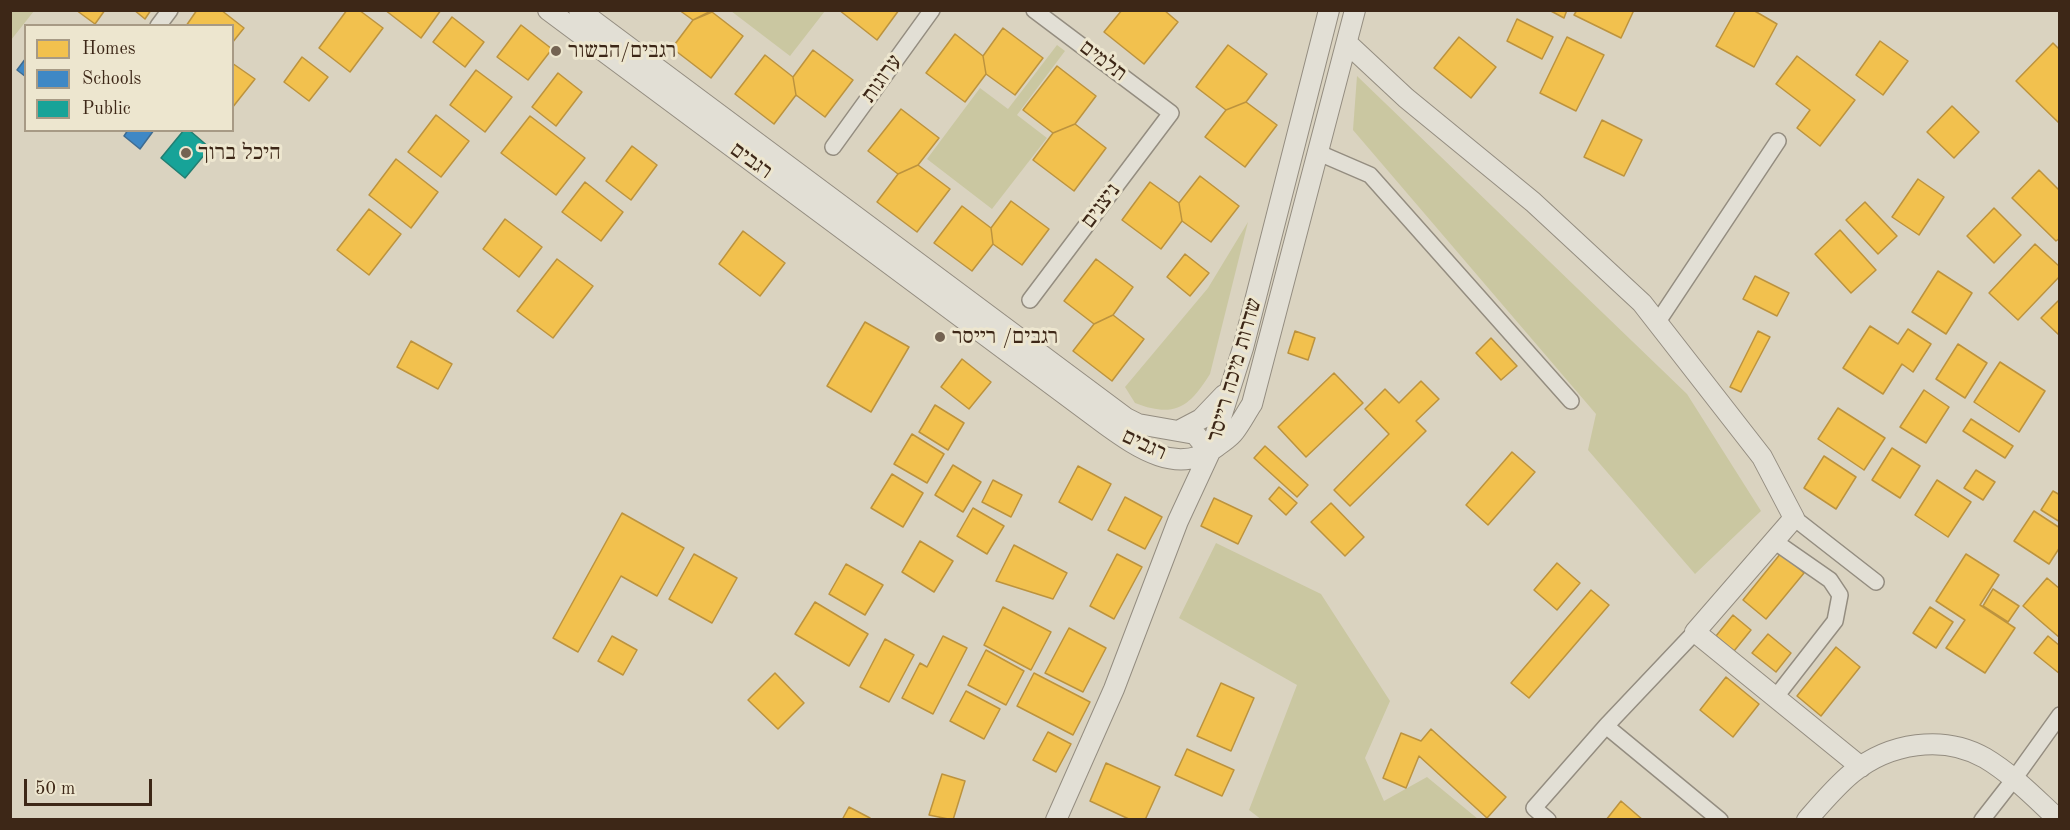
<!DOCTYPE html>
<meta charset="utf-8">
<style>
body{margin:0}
#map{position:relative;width:2070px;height:830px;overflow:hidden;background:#dad3c0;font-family:"Old Standard TT",serif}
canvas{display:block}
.frame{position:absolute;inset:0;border:12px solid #3d2717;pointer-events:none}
.legend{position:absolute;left:24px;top:24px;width:210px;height:108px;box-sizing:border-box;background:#ede6cf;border:2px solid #a79a85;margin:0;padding:8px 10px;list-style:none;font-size:18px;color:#3d2717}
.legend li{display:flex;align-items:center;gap:12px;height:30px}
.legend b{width:30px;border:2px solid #a79a85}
.scale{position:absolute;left:24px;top:779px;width:128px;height:27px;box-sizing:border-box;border:3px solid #3d2717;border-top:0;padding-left:8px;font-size:18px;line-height:21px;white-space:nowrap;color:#3d2717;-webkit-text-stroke:4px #ede6cf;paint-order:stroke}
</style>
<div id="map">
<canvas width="2070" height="830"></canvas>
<div class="frame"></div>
<ul class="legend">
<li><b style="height:16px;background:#f2c14e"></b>Homes</li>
<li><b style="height:16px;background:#3f88c5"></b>Schools</li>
<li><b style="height:16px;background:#17a398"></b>Public</li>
</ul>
<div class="scale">50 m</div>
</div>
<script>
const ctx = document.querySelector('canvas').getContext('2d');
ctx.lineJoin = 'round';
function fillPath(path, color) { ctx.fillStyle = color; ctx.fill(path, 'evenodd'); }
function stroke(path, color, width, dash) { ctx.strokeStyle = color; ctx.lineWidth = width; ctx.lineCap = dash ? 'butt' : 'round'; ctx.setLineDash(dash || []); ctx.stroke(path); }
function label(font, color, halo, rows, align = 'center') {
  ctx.font = font + ' "Old Standard TT","Frank Ruhl Libre",serif'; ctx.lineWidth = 6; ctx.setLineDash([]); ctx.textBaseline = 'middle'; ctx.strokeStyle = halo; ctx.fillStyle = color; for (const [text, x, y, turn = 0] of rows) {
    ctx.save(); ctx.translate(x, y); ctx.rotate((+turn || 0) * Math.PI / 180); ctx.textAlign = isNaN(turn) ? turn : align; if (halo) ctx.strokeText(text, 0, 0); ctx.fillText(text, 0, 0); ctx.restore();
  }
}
fillPath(new Path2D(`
 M11,10L34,11L11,40L10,11Z
 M731,11H825L790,56Z
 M1057,45L1065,51L1017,115L1047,138L992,209L927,159L980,88L1008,109Z
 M1357,76L1687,394L1761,511L1695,574L1588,450L1596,414L1353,130Z
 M1248,222L1210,374C1189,408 1174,418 1135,403L1125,387L1208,288Z
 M1216,543L1321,594L1390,701L1365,758L1384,801L1427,777L1478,819L1262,820L1249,810L1297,685L1179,618Z`), '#cac7a1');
const homes = new Path2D(`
 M76,10H105L95,24Z
 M134,10H151L145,19Z
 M197,10H221L244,28L232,43V26H186Z
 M347,10H359L383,28L350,72L319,48Z
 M385,10H441L421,38Z
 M679,10H713L693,20Z
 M839,10H899L877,40Z
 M1122,10H1164L1178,22L1144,64L1104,32Z
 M1549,10H1567L1564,18Z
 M1577,10H1634L1621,38L1574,15Z
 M1736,10H1753L1777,24L1754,67L1716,46Z
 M712,12L743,36L711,78L672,48L693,20Z
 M452,17L484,42L465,67L433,42Z
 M1517,19L1553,37L1542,59L1507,41Z
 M521,25L552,49L528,80L497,57Z
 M1003,28L1043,58L1015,95L986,74L983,56Z
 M955,34L983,56L986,74L965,102L926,73Z
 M1459,37L1496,67L1471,98L1434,68Z
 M1567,37L1604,55L1576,111L1540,93Z
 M1880,41L1908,61L1883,95L1856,75Z
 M2053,43L2060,50V124L2016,81Z
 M1228,45L1267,74L1246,102L1226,110L1196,87Z
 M813,50L853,80L825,117L796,95L793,77Z
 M765,55L793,77L796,95L774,124L735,94Z
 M1797,56L1855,100L1820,146L1797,128L1810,110L1776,84Z
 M302,57L328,77L309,101L284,82Z
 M232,63L255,79L232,108Z
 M1057,66L1096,96L1075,124L1053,133L1023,110Z
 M476,70L512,97L485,132L450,105Z
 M558,73L582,92L556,126L532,107Z
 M1246,102L1277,125L1245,167L1205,137L1226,110Z
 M1952,106L1979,132L1954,158L1927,132Z
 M901,109L939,138L918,165L898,174L868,151Z
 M436,115L469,141L441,177L408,152Z
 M530,116L585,158L556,195L501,153Z
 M1602,120L1642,140L1624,176L1584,157Z
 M1075,124L1106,148L1074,191L1033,160L1053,133Z
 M632,146L657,165L631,200L606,181Z
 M396,159L438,192L411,228L369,195Z
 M918,165L950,189L917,232L877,202L898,174Z
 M2039,170L2060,191V238L2056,241L2012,198Z
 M1200,176L1239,206L1211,242L1182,221L1179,203Z
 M1918,179L1944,197L1919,235L1892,217Z
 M585,182L623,212L601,241L562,212Z
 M1150,182L1179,203L1182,221L1161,249L1122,220Z
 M1011,201L1049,229L1022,265L993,244L991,228Z
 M1865,202L1897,236L1878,254L1846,220Z
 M962,206L991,228L993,244L972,271L934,243Z
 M1994,208L2021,235L1994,263L1967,236Z
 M369,209L401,234L369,275L337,250Z
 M505,219L542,247L519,277L483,249Z
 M1840,230L1876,270L1851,293L1815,254Z
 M743,231L785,263L760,296L719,264Z
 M2035,244L2060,267V276L2018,320L1989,293Z
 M1185,254L1209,273L1190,296L1167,277Z
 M557,259L593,286L553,338L517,311Z
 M1096,259L1133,287L1113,315L1094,324L1064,301Z
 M1938,271L1972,293L1946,334L1912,312Z
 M1755,276L1789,293L1777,316L1743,299Z
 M2060,299V336L2041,318Z
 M1113,315L1144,339L1112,381L1073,351L1094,324Z
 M865,322L909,347L871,412L827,386Z
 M1870,326L1898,344L1908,329L1931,344L1913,372L1902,364L1883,394L1843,368Z
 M1295,331L1315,338L1308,360L1288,353Z
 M1758,331L1770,337L1741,392L1730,387Z
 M1491,338L1517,366L1501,380L1476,353Z
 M411,341L452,364L438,389L397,367Z
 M1958,344L1987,363L1965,398L1936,379Z
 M962,359L991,382L969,409L941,387Z
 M2000,362L2045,391L2019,432L1974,402Z
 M1334,373L1363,403L1306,457L1278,427Z
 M1421,381L1439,399L1416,421L1426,431L1350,506L1334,490L1389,434L1365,409L1385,389L1399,403Z
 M1924,390L1949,407L1926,443L1900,427Z
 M935,405L964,423L948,450L919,432Z
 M1838,408L1885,438L1864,470L1818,439Z
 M1971,419L2013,446L2005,458L1963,431Z
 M912,434L944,454L927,483L894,464Z
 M1265,446L1308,485L1297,497L1254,458Z
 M1892,448L1920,466L1900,498L1872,480Z
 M1512,452L1535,472L1488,525L1466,505Z
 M1824,456L1856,477L1836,509L1804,488Z
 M953,465L981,482L963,512L935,495Z
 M1078,466L1111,484L1092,520L1059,502Z
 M1976,470L1995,482L1983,500L1964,488Z
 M892,474L923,493L903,527L871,508Z
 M993,480L1022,495L1011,517L982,502Z
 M1937,480L1971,502L1948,537L1915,515Z
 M1279,487L1297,503L1286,515L1269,499Z
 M2053,491L2060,495V522L2041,510Z
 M1125,497L1162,517L1145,549L1108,530Z
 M1214,498L1252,516L1238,544L1201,526Z
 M1331,503L1364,537L1345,556L1311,522Z
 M973,508L1004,526L987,554L957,536Z
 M2034,511L2060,528V547L2049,564L2014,541Z
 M622,513L684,548L657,596L621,576L578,652L553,638Z
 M920,541L953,561L934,592L902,572Z
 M1014,545L1067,573L1053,599L996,581Z
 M1781,553L1804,573L1766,619L1743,600Z
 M694,554L737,578L712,623L669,599Z
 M1117,554L1142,567L1114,619L1090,606Z
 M1966,554L1999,575L1980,605L2015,628L1985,673L1946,648L1965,620L1936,601Z
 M1557,563L1580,583L1557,610L1534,590Z
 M846,564L883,585L865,615L829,594Z
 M2047,578L2060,589V638L2023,606Z
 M1993,589L2019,606L2008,622L1983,606Z
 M1591,590L1609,605L1529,698L1511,683Z
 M815,602L868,634L849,666L795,634Z
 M1003,607L1051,632L1031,670L984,645Z
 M1930,607L1953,622L1936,648L1913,633Z
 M1733,615L1751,630L1734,651L1716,636Z
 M1069,628L1106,648L1083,692L1045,673Z
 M1768,634L1791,653L1776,672L1752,653Z
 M612,636L637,650L623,675L598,661Z
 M943,636L967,648L933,714L902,698L920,663L927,667Z
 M2048,636L2060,646V674L2034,653Z
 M885,639L914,655L889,702L860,687Z
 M1836,647L1860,667L1821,716L1797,696Z
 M986,650L1024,671L1006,705L968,685Z
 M775,673L804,703L778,729L748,700Z
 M1034,673L1090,702L1073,735L1017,706Z
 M1726,677L1759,704L1733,737L1700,710Z
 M1221,683L1254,698L1231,751L1197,736Z
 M966,691L1000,709L984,739L950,721Z
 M1431,729L1506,797L1487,818L1419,756L1406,788L1383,778L1401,733L1421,741Z
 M1048,732L1071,744L1056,772L1033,760Z
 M1187,749L1234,770L1222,796L1175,775Z
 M1106,763L1160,787L1145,820H1131L1090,801Z
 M942,774L965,781L953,820L929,815Z
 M1621,801L1643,820H1606Z
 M849,807L870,818L869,820H842Z`);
fillPath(homes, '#f2c14e');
stroke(homes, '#bc933e', 1.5);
const schools = new Path2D(`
 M26,58V77L17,70Z
 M128,130H154L140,149L124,136Z`);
fillPath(schools, '#3f88c5');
stroke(schools, '#3e6b91', 1.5);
const public = new Path2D(`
 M184,130H189L210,148L185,178L161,158Z`);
fillPath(public, '#17a398');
stroke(public, '#227e71', 1.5);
const minor = new Path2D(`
 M158,26L170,10
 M833,147L932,10
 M1319,153L1370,175L1571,401
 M1030,300L1171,113L1034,10
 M1657,323L1778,141
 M1794,518L1876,582
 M1774,541L1830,580L1840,595L1835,621L1775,698
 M1606,726L1720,820
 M1548,820L1534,808L1606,726L1695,632
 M1982,820L2014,779L2060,715`);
const tertiary = new Path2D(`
 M548,10L1106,425C1138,448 1178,476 1216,447C1222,442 1230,438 1234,432C1241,423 1246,413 1252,404L1355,10
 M579,10L1126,418L1138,424L1195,434L1210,452
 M1347,43L1406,98L1533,202L1642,303L1762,457L1794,518L1695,632L1861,767
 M1180,430L1201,419L1224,395
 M1056,820L1114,689L1178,521L1210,452L1243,348L1329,10
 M1807,820C1821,804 1835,787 1852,773C1889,743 1943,734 1985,758C2012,774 2035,798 2059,820`);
stroke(minor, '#948d80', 18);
stroke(tertiary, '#948d80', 22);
stroke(minor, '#e2dfd5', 15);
stroke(tertiary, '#e2dfd5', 20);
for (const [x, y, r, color] of [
 [556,51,6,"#746352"],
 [186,153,6,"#746352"],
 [940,337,6,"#746352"]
]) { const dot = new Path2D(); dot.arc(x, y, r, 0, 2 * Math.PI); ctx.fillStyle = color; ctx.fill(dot); stroke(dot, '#ede6cf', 2); }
label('22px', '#3d2717', '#ede6cf', [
 ["רגבים/הבשור",568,51],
 ["היכל ברוך",198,153],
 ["רגבים/ רייסר",952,337]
], 'left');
label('22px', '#3d2717', '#ede6cf', [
 ["תלמים",1103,61,37],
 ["ערוגות",882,79,-54],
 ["רגבים",751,161,36],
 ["ניצנים",1101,206,-53],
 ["שדרות מיכה רייסר",1235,370,-74],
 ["רגבים",1144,445,25]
]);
</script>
